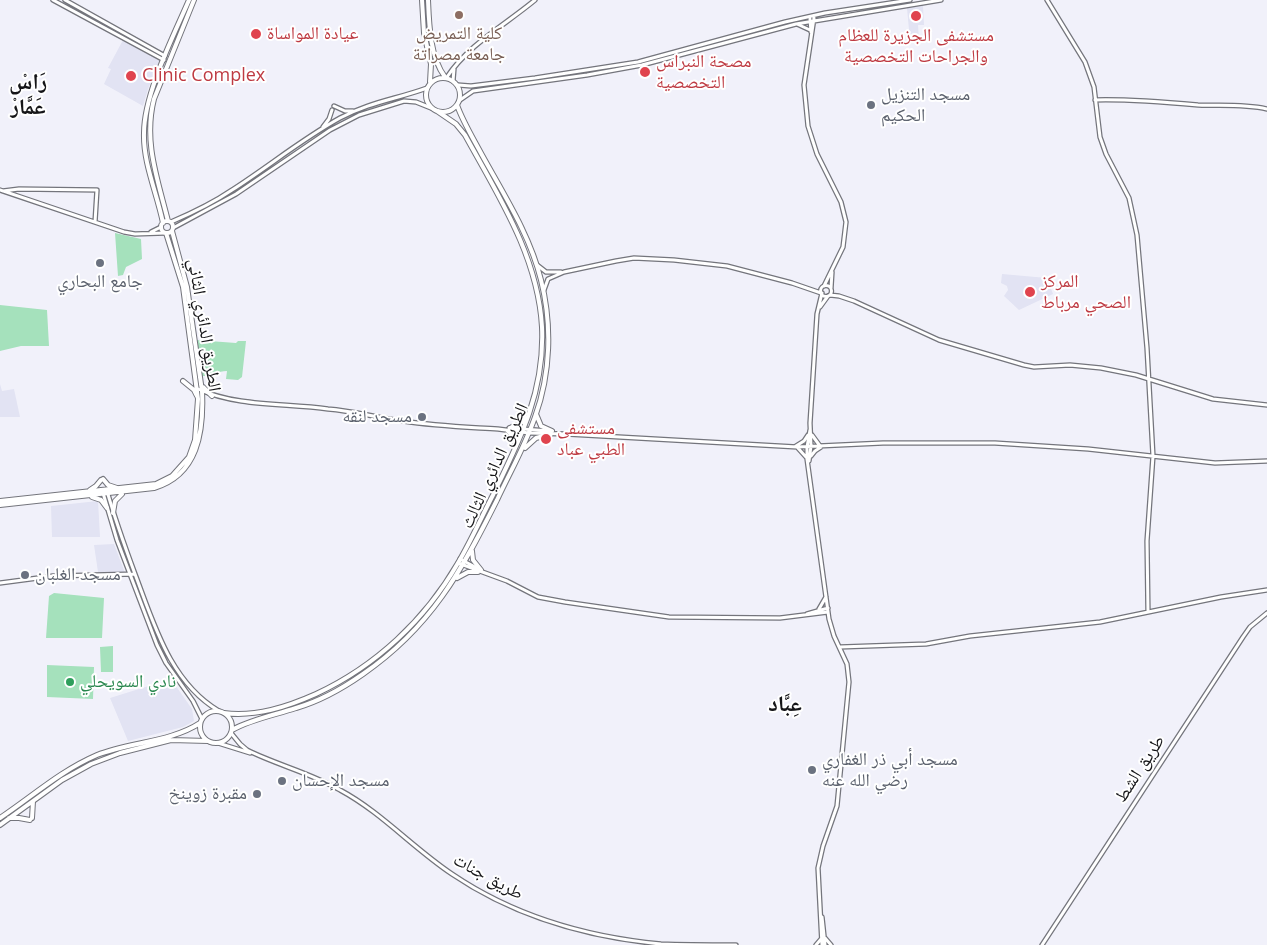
<!DOCTYPE html>
<meta charset="utf-8">
<style>
body{margin:0}
canvas{display:block;background:#f1f1fa}
</style>
<canvas width="1267" height="945"></canvas>
<script>
const ctx = document.querySelector('canvas').getContext('2d');
ctx.lineJoin = 'round';
function fillPath(path, color) { ctx.fillStyle = color; ctx.fill(path, 'evenodd'); }
function stroke(path, color, width, dash) { ctx.strokeStyle = color; ctx.lineWidth = width; ctx.lineCap = dash ? 'butt' : 'round'; ctx.setLineDash(dash || []); ctx.stroke(path); }
function label(font, color, halo, rows, align = 'center') {
  ctx.font = font + ' "Open Sans","Noto Naskh Arabic",sans-serif'; ctx.lineWidth = 4; ctx.setLineDash([]); ctx.textBaseline = 'middle'; ctx.strokeStyle = halo; ctx.fillStyle = color; for (const [text, x, y, turn = 0] of rows) {
    ctx.save(); ctx.translate(x, y); ctx.rotate((+turn || 0) * Math.PI / 180); ctx.textAlign = isNaN(turn) ? turn : align; if (halo) ctx.strokeText(text, 0, 0); ctx.fillText(text, 0, 0); ctx.restore();
  }
}
fillPath(new Path2D(`
 M923,6L924,25H918L919,40L910,41L907,8Z
 M123,40L160,59L148,89L143,106L104,84L111,69L108,68Z
 M1002,274L1047,278L1053,294L1019,310L1004,296L1008,290L1007,286L1001,283Z
 M0,384L2,391L14,389L20,417H0Z
 M98,501L100,537H52L51,506Z
 M114,544L125,573L98,572L94,545Z
 M171,679L192,709L194,721L183,727L128,741L110,698Z`), '#e2e3f3');
fillPath(new Path2D(`
 M115,233L141,239L142,259L126,267L123,275L118,276Z
 M0,305L47,310L49,346H21L0,351Z
 M196,340L236,343L238,341H246L242,377L238,380L226,379L227,371C217,371 211,377 201,376Z
 M54,593L104,598L102,638H46L49,596Z
 M113,646V672H101L100,647Z
 M47,665L94,667L93,699L47,697Z`), '#a5e1bc');
const secondary = new Path2D(`
 M53,0L164,60
 M65,0L165,56
 M1047,0L1085,62L1094,87L1100,137L1106,154L1129,198L1137,235L1147,348L1153,456L1147,541L1148,612
 M814,18L804,85L808,126L817,154L841,202L846,222L843,247L824,286
 M810,19L811,32
 M797,24L810,30
 M447,77C469,44 505,25 535,0
 M453,81L454,69
 M458,85L471,86L535,78L638,62L785,22L825,13L910,0
 M460,100L473,91L587,75L642,65L796,24L941,0
 M1095,100C1130,99 1164,102 1198,105C1222,106 1244,104 1267,109
 M334,106L345,111H353
 M323,127L329,119L332,110
 M0,190L124,232L135,234L165,233
 M3,191L19,189L97,190L95,222
 M171,222C192,213 213,203 232,190C268,167 302,139 340,118C370,102 397,99 427,88
 M173,228L236,194L330,130L359,115L404,101L416,102L431,108
 M151,232L161,227
 M537,265L546,272H561
 M820.5 291a5.5 5.5 0 1 1 11 0a5.5 5.5 0 1 1-11 0Z
 M831,288L832,272
 M544,290L548,279L564,272L616,261L634,258L674,260L727,266L792,283L821,293
 M830,295L839,296L854,301L939,340L1024,365L1034,367L1070,365L1101,368L1136,375L1213,399L1267,405
 M820,307L828,296
 M198,389C238,407 285,403 328,409C354,411 378,418 403,421C435,426 466,427 498,429
 M509,428L550,431
 M498,429L529,433L566,434L797,447L883,443H995L1088,449L1215,463L1267,461
 M810,430L807,447V459L829,619L834,636L847,664L849,682L837,806L823,846L818,868L822,945
 M812,435L820,446
 M796,446L804,441L808,435
 M797,447L806,457
 M811,456L815,451L821,447
 M809,461L811,446L810,423L817,314L822,293
 M107,491C115,519 125,547 135,574C154,624 170,682 219,711
 M103,493L117,540L157,645L166,663L193,701L202,719
 M460,559L479,569
 M458,563L507,581L538,597L565,602L669,617L780,618L828,612
 M0,583L53,576L135,574
 M819,609L826,597
 M807,614L828,608
 M840,647L926,644L970,636L1100,622L1221,597L1267,590
 M231,733L240,744L247,750C277,765 311,773 340,790C381,812 413,848 452,874C514,916 586,937 661,944C686,945 711,945 736,945
 M218,743L250,753
 M822,917L825,945
 M825,938L831,945
 M816,945L822,938
 M1042,945L1243,637L1250,627L1267,613`);
const primary = new Path2D(`
 M422,0L424,33L431,64L430,82
 M428,0C429,25 430,57 445,77
 M426 95a17 17 0 1 1 34 0a17 17 0 1 1-34 0Z
 M161 227a6 6 0 1 1 12 0a6 6 0 1 1-12 0Z
 M168,221C158,180 143,142 154,99L194,0
 M163,223C157,193 143,163 144,133C144,94 173,37 189,0
 M183,381L194,390L197,396
 M203,387L212,396
 M536,414L541,426L552,431
 M510,428L522,422L527,417
 M508,431L515,439L516,446
 M525,448L536,438L551,434
 M103,479L108,485L117,488
 M90,490L96,486L101,480
 M92,497L101,500L107,508
 M0,501L156,484L172,476L189,457L195,440L198,399L183,287L166,233
 M0,505L154,488C198,475 204,432 202,391L187,287L172,231
 M113,513L115,501L122,494
 M472,551L473,560L481,570
 M457,578L468,572H478
 M200 727a16 16 0 1 1 32 0a16 16 0 1 1-32 0Z
 M224,713C256,717 287,707 316,694C376,666 425,620 458,563C471,541 481,518 493,495C520,440 545,391 542,327C538,256 498,195 465,135L456,124L437,111
 M232,730C252,719 275,715 296,708C320,701 343,688 363,674C431,627 461,572 497,500C510,472 525,446 535,417C551,373 552,324 541,280C530,235 504,195 482,155C473,138 463,122 457,105
 M0,818C33,796 60,771 97,755C130,742 171,742 200,723
 M9,818H19L30,820
 M32,818L33,801
 M0,825L62,780L91,764L120,753L171,740L208,741`);
stroke(secondary, '#74757c', 5.5);
stroke(primary, '#74757c', 6);
stroke(secondary, '#fff', 3);
stroke(primary, '#fff', 4);
for (const [x, y, r, color] of [
 [459,15,5,"#8d6e63"],
 [916,16,6,"#e0444e"],
 [256,34,6,"#e0444e"],
 [645,72,6,"#e0444e"],
 [131,76,6,"#e0444e"],
 [871,105,5,"#6b7280"],
 [100,263,5,"#6b7280"],
 [1030,292,6,"#e0444e"],
 [422,417,5,"#6b7280"],
 [546,439,6,"#e0444e"],
 [25,575,5,"#6b7280"],
 [70,682,5,"#2e9e5b"],
 [812,770,5,"#6b7280"],
 [282,781,5,"#6b7280"],
 [257,794,5,"#6b7280"]
]) { const dot = new Path2D(); dot.arc(x, y, r, 0, 2 * Math.PI); ctx.fillStyle = color; ctx.fill(dot); stroke(dot, '#fff', 2); }
label('18px', '#be3a42', '#fff', [
 ["عيادة المواساة",267,34],
 ["مستشفى الجزيرة للعظام",916,36,"center"],
 ["والجراحات التخصصية",916,57,"center"],
 ["مصحة النبراس",656,62],
 ["التخصصية",656,83],
 ["Clinic Complex",142,76],
 ["المركز",1041,282],
 ["الصحي مرباط",1041,303],
 ["مستشفى",557,429],
 ["الطبي عباد",557,450]
], 'left');
label('18px', '#785e54', '#fff', [
 ["كلية التمريض",459,34],
 ["جامعة مصراتة",459,55]
]);
label('18px', '#5b616d', '#fff', [
 ["مسجد التنزيل",881,95],
 ["الحكيم",881,116],
 ["جامع البحاري",100,282,"center"],
 ["مسجد لنقه",412,417,"right"],
 ["مسجد الغلبان",35,575],
 ["مسجد أبي ذر الغفاري",822,760],
 ["رضي الله عنه",822,781],
 ["مسجد الإحسان",292,781],
 ["مقبرة زوينخ",247,794,"right"]
], 'left');
label('18px', '#151518', '#fff', [
 ["الطريق الدائري الثاني",204,325,81],
 ["الطريق الدائري الثالث",495,466,-65],
 ["طريق الشط",1140,769,-57],
 ["طريق جنات",488,877,29]
]);
label('18px', '#27864d', '#fff', [
 ["نادي السويحلي",80,682]
], 'left');
label('bold 22px', '#151518', '#fff', [
 ["رَاسْ",28,83],
 ["عَمَّارْ",28,108],
 ["عِبَّاد",785,705]
]);
</script>
